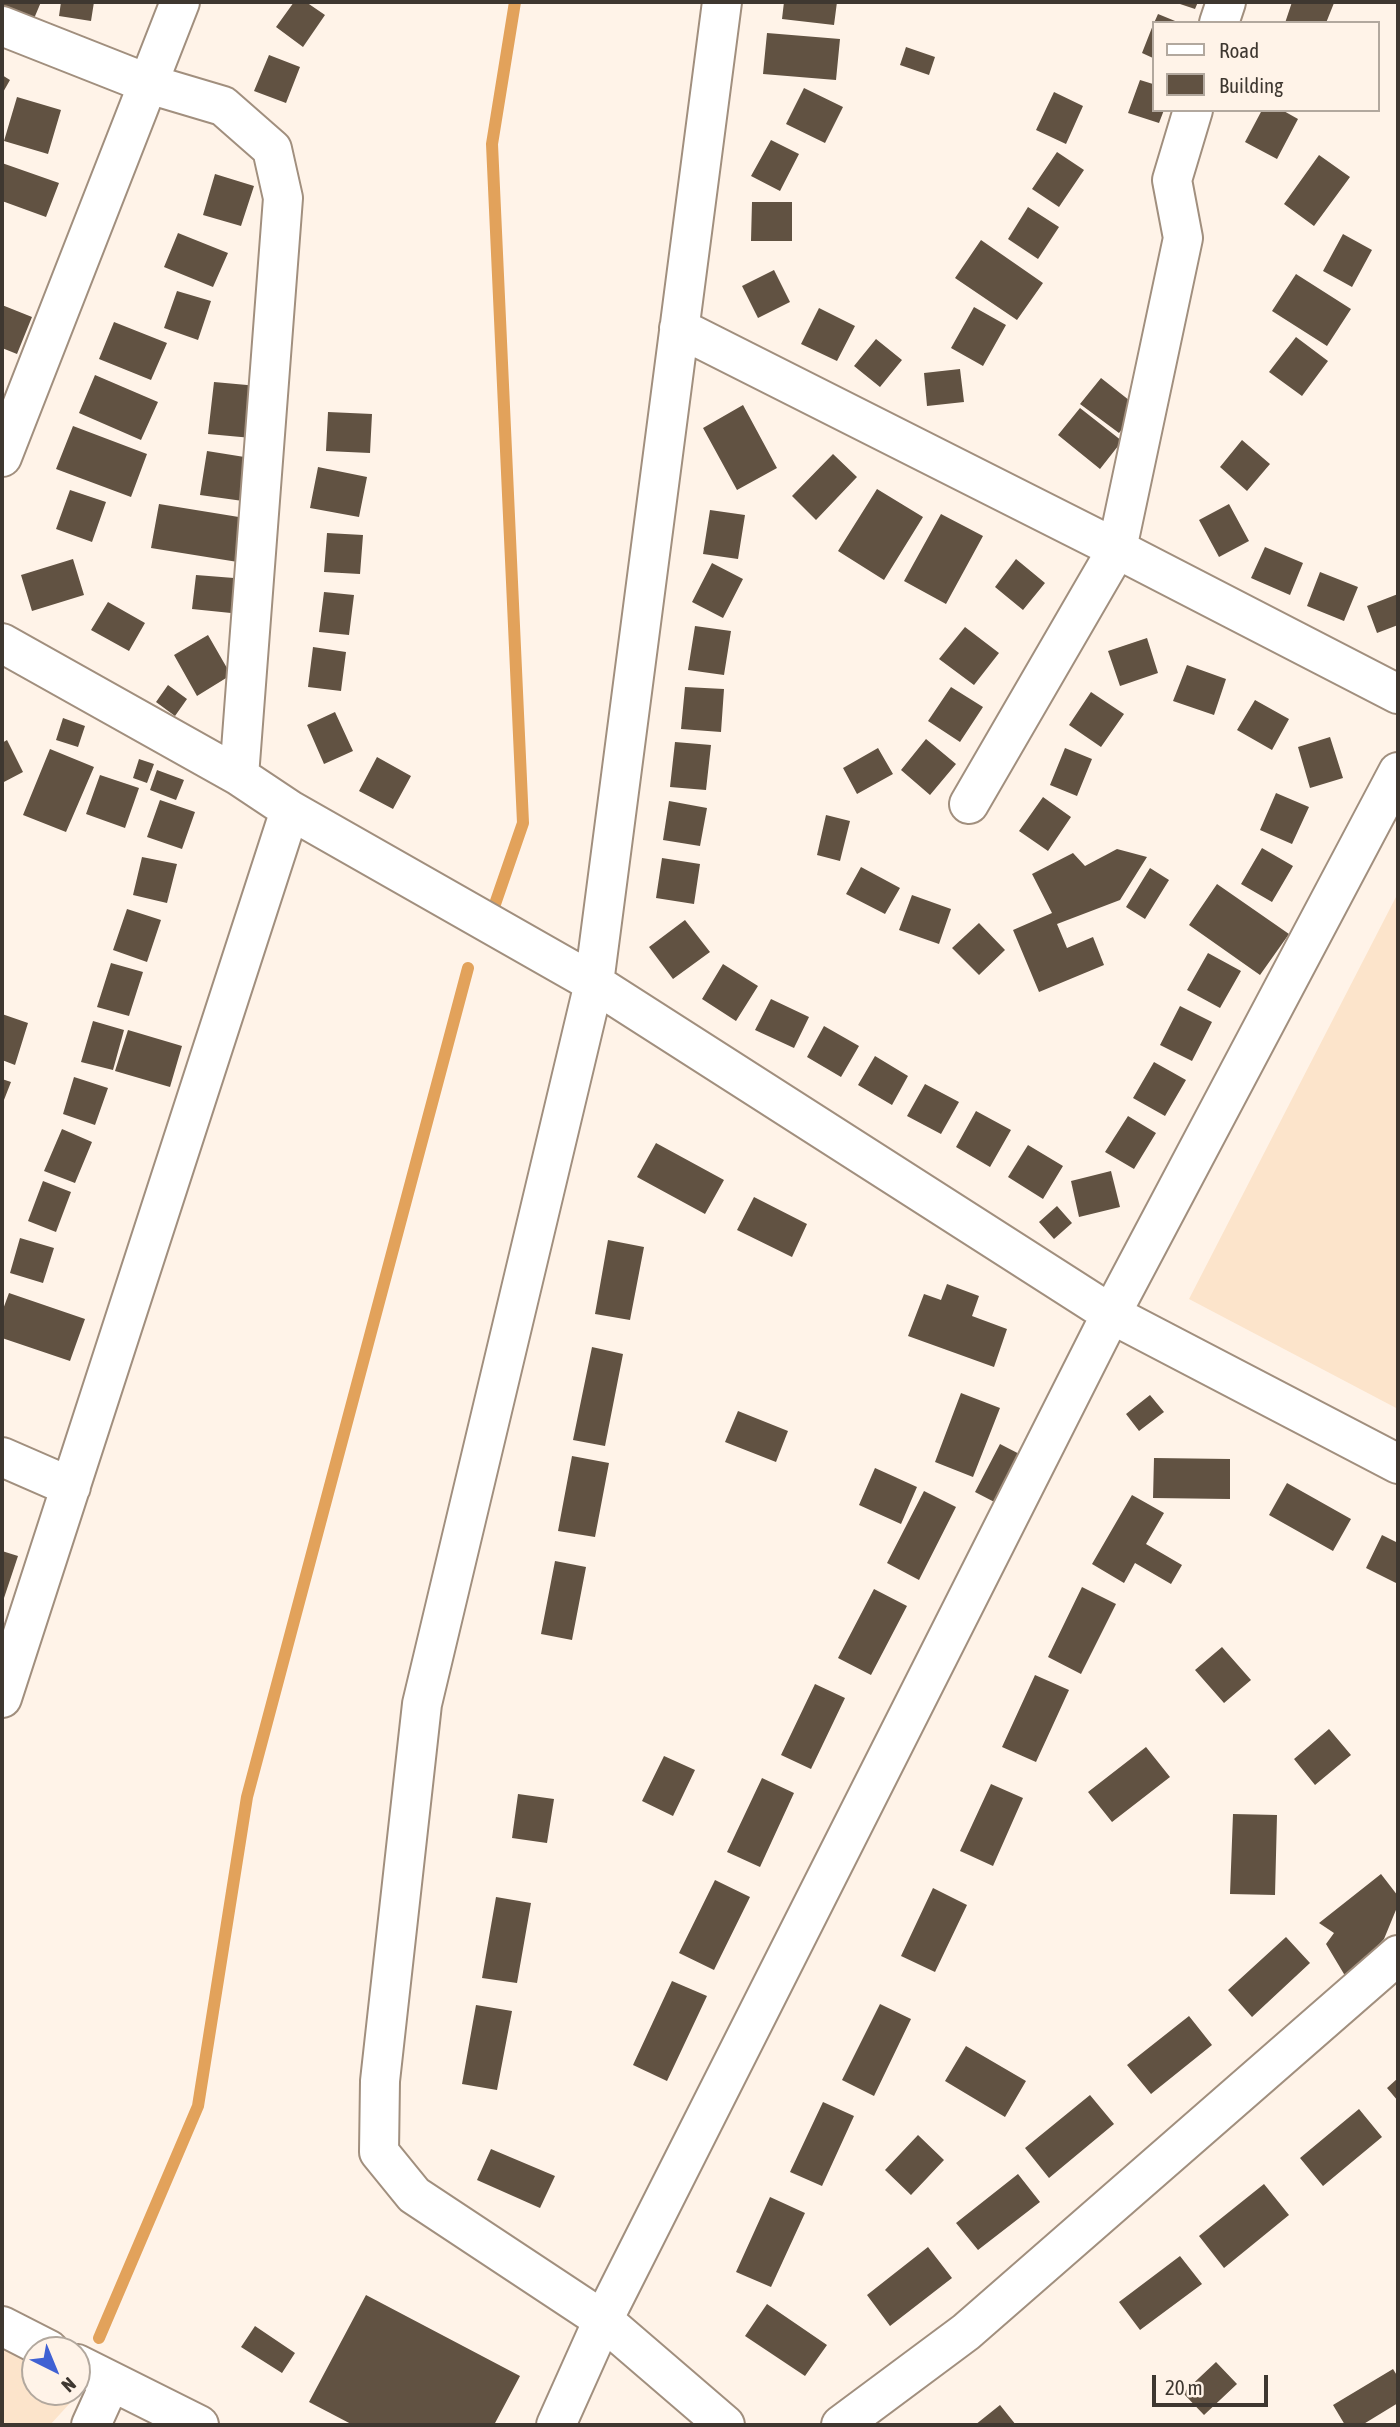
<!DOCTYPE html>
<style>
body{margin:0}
#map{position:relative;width:1400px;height:2427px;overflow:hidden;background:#fff3e8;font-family:"Asap Condensed",sans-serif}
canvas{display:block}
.frame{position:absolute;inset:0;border:4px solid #3e3730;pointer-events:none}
.legend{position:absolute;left:1152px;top:21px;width:228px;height:91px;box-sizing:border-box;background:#fff3e8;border:2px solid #b2a89e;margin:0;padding:9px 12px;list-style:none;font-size:21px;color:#3e3730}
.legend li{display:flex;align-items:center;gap:14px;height:35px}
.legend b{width:35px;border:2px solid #b2a89e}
.north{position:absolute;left:21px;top:2336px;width:70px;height:70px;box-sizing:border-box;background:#fff3e8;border:2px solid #b2a89e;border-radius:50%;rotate:137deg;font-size:19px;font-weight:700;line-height:28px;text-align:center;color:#3e3730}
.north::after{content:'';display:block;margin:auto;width:24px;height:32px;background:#4061d3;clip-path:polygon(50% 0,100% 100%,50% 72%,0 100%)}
.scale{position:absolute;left:1152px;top:2375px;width:116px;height:32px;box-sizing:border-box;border:4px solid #3e3730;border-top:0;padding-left:9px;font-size:21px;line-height:24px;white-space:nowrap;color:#3e3730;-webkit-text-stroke:5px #fff3e8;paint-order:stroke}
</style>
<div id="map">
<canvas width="1400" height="2427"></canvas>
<div class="frame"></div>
<ul class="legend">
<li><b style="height:9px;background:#fff"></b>Road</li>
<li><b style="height:19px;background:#615242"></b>Building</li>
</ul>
<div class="north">N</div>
<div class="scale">20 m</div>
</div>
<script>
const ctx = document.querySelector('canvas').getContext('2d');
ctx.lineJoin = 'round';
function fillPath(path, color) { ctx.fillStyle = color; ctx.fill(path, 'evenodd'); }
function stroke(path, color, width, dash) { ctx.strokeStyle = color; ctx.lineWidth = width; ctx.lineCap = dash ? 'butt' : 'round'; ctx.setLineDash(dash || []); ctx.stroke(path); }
fillPath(new Path2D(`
 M1398,893V1409L1189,1299Z
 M2,2325L35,2350V2392H77V2357L102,2368L50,2425H2Z`), '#fce4cb');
stroke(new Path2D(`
 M494,907L523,823L492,144L515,2
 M99,2338L198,2106L247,1797L468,968`), '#e2a25b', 12);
fillPath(new Path2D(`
 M2,2H41L30,28L2,17Z
 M61,2H94L91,21L59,16Z
 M294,2H306L325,15L303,47L276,27Z
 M784,2H837L834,25L782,19Z
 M1174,2H1198L1195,9Z
 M1292,2H1330L1334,3L1326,23H1285Z
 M1158,14L1180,23H1154Z
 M1153,25V58L1142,53Z
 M767,33L840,39L836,80L763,74Z
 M906,47L935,57L929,75L900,65Z
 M269,55L300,67L286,103L254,91Z
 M2,75L10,80L2,94Z
 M1140,80L1153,84V110H1164L1159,123L1128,113Z
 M804,88L843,107L825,143L786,124Z
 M1054,92L1083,106L1066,144L1036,130Z
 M17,97L61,110L48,154L4,141Z
 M1262,110H1282L1298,119L1277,159L1245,142Z
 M771,140L799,154L780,191L751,176Z
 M1057,152L1084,170L1059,207L1032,189Z
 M1319,155L1350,177L1314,226L1284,204Z
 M2,163L59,183L46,217L2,201Z
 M215,174L254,186L241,226L203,215Z
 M752,202H792V241H751Z
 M1028,207L1059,227L1038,259L1008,239Z
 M178,233L228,253L213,287L164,267Z
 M1343,234L1372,250L1352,287L1323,271Z
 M981,240L1043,283L1017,320L955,278Z
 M774,270L790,302L758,318L742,286Z
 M1296,274L1351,309L1327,346L1272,311Z
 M177,291L211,301L198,340L164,328Z
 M2,305L32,317L17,354L2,348Z
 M974,307L1006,325L983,366L951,348Z
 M819,308L855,326L837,361L801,344Z
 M114,322L167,343L151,380L99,359Z
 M1296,337L1328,361L1302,396L1269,372Z
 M876,339L902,360L880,387L854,366Z
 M960,369L964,402L927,406L924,373Z
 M95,375L158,402L141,440L79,413Z
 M1101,378L1139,408L1119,433L1080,404Z
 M214,382L258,386L252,438L208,434Z
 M743,405L777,468L737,490L703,428Z
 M1080,408L1122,441L1100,469L1058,435Z
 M328,412L372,414L370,453L326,451Z
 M73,426L147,454L131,497L56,469Z
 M1242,440L1270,464L1247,491L1220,467Z
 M207,451L257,459L250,502L200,495Z
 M833,454L857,477L816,520L792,496Z
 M318,467L367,477L359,517L310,508Z
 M877,489L923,517L884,580L838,551Z
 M70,490L106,502L92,542L56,529Z
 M159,504L251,519L244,563L151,548Z
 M1229,504L1249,541L1219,557L1199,520Z
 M710,510L745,515L738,559L703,554Z
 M941,514L983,536L946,604L904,581Z
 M327,533L363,535L360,574L324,572Z
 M1265,547L1303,563L1290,595L1251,578Z
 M73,559L84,595L32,611L21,575Z
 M1016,559L1045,583L1023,610L995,587Z
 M712,563L743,579L723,618L692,602Z
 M1320,572L1358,587L1344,621L1307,606Z
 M196,575L234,578L231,613L192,609Z
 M324,592L354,595L349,635L319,632Z
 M1398,594V625L1377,633L1367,606Z
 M108,602L145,623L129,651L91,630Z
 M695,626L731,631L724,675L688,670Z
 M965,627L999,653L974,685L939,659Z
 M208,635L231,675L197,696L174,655Z
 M1147,638L1158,673L1120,686L1108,651Z
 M313,647L346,652L341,691L308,687Z
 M1187,665L1226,679L1214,715L1173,701Z
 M168,685L187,699L175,716L156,702Z
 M685,687L724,689L721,732L681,729Z
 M951,687L983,707L960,742L928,721Z
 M1091,692L1124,714L1101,747L1069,725Z
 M1255,700L1289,719L1272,750L1237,730Z
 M335,712L353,751L324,764L307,725Z
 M63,718L85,726L78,747L56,740Z
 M1330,737L1343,778L1310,788L1298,747Z
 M926,739L956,764L930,795L901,770Z
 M7,740L23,772L2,783V743Z
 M675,742L711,745L706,790L670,787Z
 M878,748L893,774L857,794L843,768Z
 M1065,748L1092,759L1077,796L1050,785Z
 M50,749L94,767L66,832L23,815Z
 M377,757L411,776L393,809L359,791Z
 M139,759L154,764L147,783L133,778Z
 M157,770L184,780L176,800L150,790Z
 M100,775L139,788L125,828L86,814Z
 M1276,793L1309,807L1292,844L1260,830Z
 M1043,797L1071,817L1048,851L1019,831Z
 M160,800L195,812L182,849L147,837Z
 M669,801L707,808L700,846L663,840Z
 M826,815L850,821L840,861L817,855Z
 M1262,848L1293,866L1272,902L1241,884Z
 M1117,849L1147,857L1120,900L1057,924L1067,948L1093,937L1104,965L1039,992L1013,930L1052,913L1032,874L1073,853L1085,866Z
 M142,857L177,864L167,903L133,895Z
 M662,858L700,864L694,904L656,898Z
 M861,867L900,888L885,914L846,894Z
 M1150,868L1169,880L1145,919L1126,907Z
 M1217,884L1289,934L1260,975L1189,925Z
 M912,895L951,909L939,944L899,930Z
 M127,909L161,920L147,962L113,950Z
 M685,920L710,952L673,979L649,947Z
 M979,923L1005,950L979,975L952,948Z
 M1208,953L1241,971L1220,1008L1187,990Z
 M111,963L143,972L129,1016L97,1007Z
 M723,964L758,986L736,1021L702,999Z
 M771,999L809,1017L794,1048L755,1030Z
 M1180,1006L1212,1022L1192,1061L1160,1045Z
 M2,1014L28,1023L15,1065L2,1060Z
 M93,1021L124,1030L113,1070L81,1062Z
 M824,1026L859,1046L841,1077L807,1057Z
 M128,1030L182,1046L170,1087L115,1071Z
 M875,1056L908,1076L892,1105L858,1085Z
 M1154,1062L1186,1080L1165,1116L1133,1098Z
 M74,1077L108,1088L95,1125L63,1114Z
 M2,1079L11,1082L2,1105Z
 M925,1084L959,1102L941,1134L907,1116Z
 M976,1111L1011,1130L990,1167L956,1147Z
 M1128,1116L1156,1133L1134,1169L1105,1152Z
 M62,1129L92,1142L75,1183L44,1171Z
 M656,1143L724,1180L705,1214L637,1177Z
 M1028,1145L1063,1166L1043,1199L1008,1177Z
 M1111,1171L1120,1207L1079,1217L1071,1181Z
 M43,1181L71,1192L56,1232L28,1221Z
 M754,1197L807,1224L792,1257L737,1230Z
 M1057,1206L1072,1223L1054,1239L1039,1222Z
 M20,1238L54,1248L43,1283L10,1273Z
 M608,1240L644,1247L630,1320L595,1314Z
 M947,1284L979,1296L972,1316L1007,1329L994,1367L908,1336L924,1294L941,1300Z
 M9,1293L85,1319L70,1361L2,1338V1312Z
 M592,1347L623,1354L605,1446L573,1440Z
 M961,1393L1000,1408L973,1477L935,1462Z
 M1150,1395L1164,1412L1139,1431L1126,1414Z
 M738,1411L788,1431L776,1462L725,1442Z
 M1000,1444L1031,1460L1006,1508L975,1492Z
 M572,1456L609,1463L595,1537L558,1531Z
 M1154,1458L1230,1459V1499L1153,1498Z
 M875,1468L917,1487L901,1524L859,1505Z
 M1287,1483L1351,1519L1333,1551L1269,1515Z
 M924,1491L956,1507L919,1580L887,1563Z
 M1132,1495L1164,1513L1146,1544L1182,1565L1171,1584L1135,1563L1124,1583L1092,1564Z
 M1382,1535L1398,1543V1584L1366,1568Z
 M2,1551L18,1556L2,1604Z
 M555,1561L586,1567L572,1640L541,1634Z
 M1082,1587L1116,1604L1081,1674L1048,1657Z
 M874,1589L907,1606L871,1675L838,1658Z
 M1222,1647L1251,1680L1224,1703L1195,1670Z
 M1035,1675L1069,1690L1036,1762L1002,1747Z
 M815,1684L845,1698L811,1769L781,1755Z
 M1329,1729L1351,1755L1315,1785L1294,1759Z
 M1146,1747L1170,1777L1112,1822L1088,1792Z
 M664,1756L695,1770L673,1816L642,1801Z
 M762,1778L794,1793L760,1867L727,1852Z
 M991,1784L1023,1798L993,1866L960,1851Z
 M518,1794L554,1799L547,1843L512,1838Z
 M1233,1814L1277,1815L1275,1895L1230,1894Z
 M1381,1874L1398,1896V1905L1384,1939L1347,1979L1326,1944L1334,1933L1319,1923Z
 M715,1880L750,1897L714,1970L679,1953Z
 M933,1888L967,1905L935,1972L901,1956Z
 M496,1897L531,1903L517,1983L482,1978Z
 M1286,1937L1310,1963L1252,2017L1228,1990Z
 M672,1981L707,1996L667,2081L633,2065Z
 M880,2004L911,2019L874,2096L842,2080Z
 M476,2005L512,2011L497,2090L462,2084Z
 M1189,2016L1212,2045L1151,2094L1127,2065Z
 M966,2046L1026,2081L1005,2117L945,2081Z
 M1398,2078V2101L1387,2088Z
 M1090,2095L1114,2124L1049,2178L1025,2148Z
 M823,2102L854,2116L822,2186L790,2172Z
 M1359,2109L1382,2137L1323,2186L1300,2158Z
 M918,2135L944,2160L911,2195L885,2170Z
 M491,2149L555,2176L540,2208L477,2180Z
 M1018,2174L1040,2202L978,2250L956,2223Z
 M1264,2184L1289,2215L1224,2268L1199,2236Z
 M770,2197L805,2213L771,2287L736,2272Z
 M928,2247L952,2278L890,2326L867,2295Z
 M1180,2256L1202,2284L1140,2330L1119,2302Z
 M366,2295L520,2376L494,2425H353L309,2402Z
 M767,2304L827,2345L805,2376L745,2336Z
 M255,2326L295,2353L282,2373L241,2347Z
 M1216,2362L1237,2384L1204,2415L1183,2393Z
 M1393,2369L1398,2377V2403L1362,2425H1345L1333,2405Z
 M1000,2405L1016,2425H975Z`), '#615242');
const minor = new Path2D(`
 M722,2L594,983L422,1704L380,2081L379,2152L414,2195L603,2320L1111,1314L1398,772
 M1219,23L1226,2
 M2,26L149,84L223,106L272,149L283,198L239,776
 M679,328L1117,549L1398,694
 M2,457L180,2
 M2,643L239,776L290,810L594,983L1111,1314L1398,1464
 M969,804L1117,549L1183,238L1172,180L1193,110
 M2,1457L71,1487
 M2,1698L290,810
 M2,2326L49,2350
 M77,2364L199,2425
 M91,2425L111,2381
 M556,2425L603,2320L725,2425
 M841,2425L966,2332L1398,1955`);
stroke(minor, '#a18f7e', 42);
stroke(minor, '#fff', 38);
</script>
